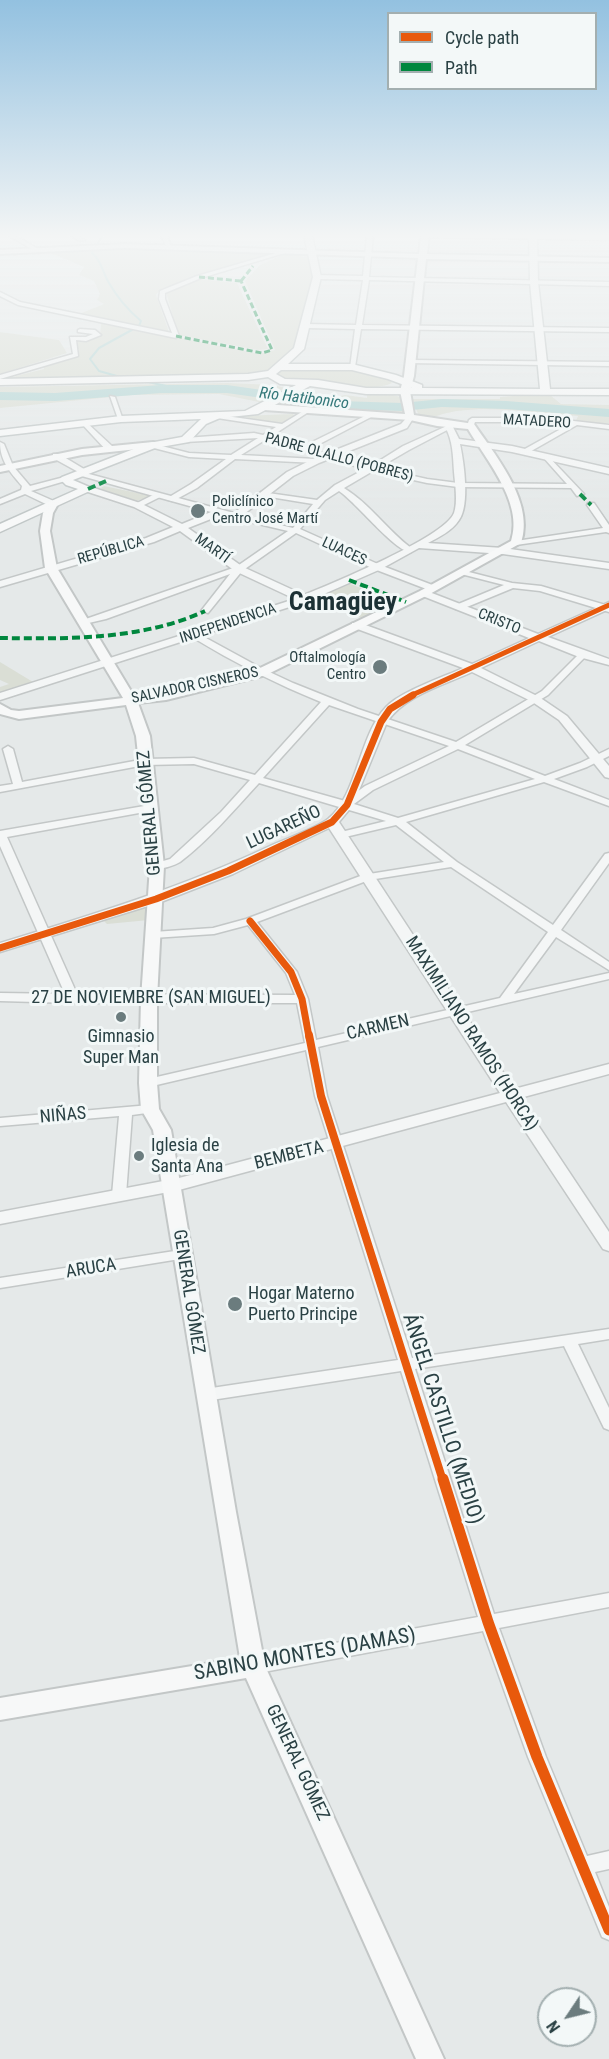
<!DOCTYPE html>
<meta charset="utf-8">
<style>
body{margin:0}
#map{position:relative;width:609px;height:2059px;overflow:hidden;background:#e5e9e9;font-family:"Roboto Condensed",sans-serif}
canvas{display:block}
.legend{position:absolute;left:387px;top:12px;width:210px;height:78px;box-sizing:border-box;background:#f3f8f8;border:2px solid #a3afb0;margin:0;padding:8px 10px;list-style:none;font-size:18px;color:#2a4144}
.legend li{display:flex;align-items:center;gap:12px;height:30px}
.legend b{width:30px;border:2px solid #a3afb0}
.north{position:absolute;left:537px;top:1987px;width:60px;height:60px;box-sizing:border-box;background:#f3f8f8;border:2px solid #a3afb0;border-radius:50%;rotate:235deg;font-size:16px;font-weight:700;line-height:24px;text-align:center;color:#2a4144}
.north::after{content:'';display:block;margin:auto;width:21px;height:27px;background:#6b7c7e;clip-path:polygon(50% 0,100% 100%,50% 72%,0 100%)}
</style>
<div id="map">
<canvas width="609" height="2059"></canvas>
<ul class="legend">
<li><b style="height:8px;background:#e8590c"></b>Cycle path</li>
<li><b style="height:8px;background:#00873e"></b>Path</li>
</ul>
<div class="north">N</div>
</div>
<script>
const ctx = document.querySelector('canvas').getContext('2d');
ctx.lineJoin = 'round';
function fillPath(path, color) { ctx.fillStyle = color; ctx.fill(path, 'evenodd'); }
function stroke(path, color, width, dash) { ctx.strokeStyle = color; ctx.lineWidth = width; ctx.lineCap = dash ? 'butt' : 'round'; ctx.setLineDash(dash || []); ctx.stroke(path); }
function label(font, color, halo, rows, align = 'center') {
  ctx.font = font + ' "Roboto Condensed",sans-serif'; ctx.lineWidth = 6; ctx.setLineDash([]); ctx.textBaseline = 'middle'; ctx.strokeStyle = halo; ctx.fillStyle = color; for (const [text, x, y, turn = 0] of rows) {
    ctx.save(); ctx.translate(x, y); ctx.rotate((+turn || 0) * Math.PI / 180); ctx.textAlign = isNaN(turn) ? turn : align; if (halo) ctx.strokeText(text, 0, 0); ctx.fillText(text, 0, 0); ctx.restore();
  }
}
fillPath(new Path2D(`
 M118,249H231L273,253L161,289L156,295L169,332L79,314L104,304L97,300L100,294L94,281L79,275L84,267L46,251Z
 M284,254L309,257L313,277L303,323L293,350L266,373L9,379L11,374L12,377L44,369V365L79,356L77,340L100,337L101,324L106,323L259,354L275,350L245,281L260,265Z
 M200,279L237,283L268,349L258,350L178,335L166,292Z
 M0,332L59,340L67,353L0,374Z
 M285,368C305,368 384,366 392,383C376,393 297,384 278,377L276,374Z
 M228,383L274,385L285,388L264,403L219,394L132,395L0,408V387Z
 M304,387L309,388L306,391L332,398L345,395L367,398V394L385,393L401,397L405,413L274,404Z
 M526,395H550L561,404L609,405V423L600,425L575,423L578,416C536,413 465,401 430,419L419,416L412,399H500V397Z
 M293,414L295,416L279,424L239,416Z
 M104,486L147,495L149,497L136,501L103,490L101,488Z
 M346,584H350L396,601L366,617L361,618L316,600V597Z
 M0,662L33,682L0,693V687L9,684L0,680Z
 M146,906L150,909L149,920L107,924L101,918Z`), '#daded5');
stroke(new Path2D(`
 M103,235L92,253C102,261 102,272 109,283C117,297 128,310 141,321L139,326L99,348L90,359L99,371L124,378
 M143,381L181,389`), '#b3d5d4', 2);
fillPath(new Path2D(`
 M161,385H227L339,401L402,403L442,399L506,401L609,409V417L506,409L442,407L402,411L339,409L227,393H161L55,401L0,400V392L55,393Z`), '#b3d5d4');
const minor = new Path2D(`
 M8,235H14L40,250L35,251Z
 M70,235H77L85,240L80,241Z
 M161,235H167L171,248H167Z
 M367,235H373L369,277L609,282V286L369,280L362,325L609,328V332L361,329L355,367L350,368L355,329L306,328L303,326L306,324L356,325L363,280L317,279L314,277L317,275L363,276Z
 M422,235L609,236V240L425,237Z
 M283,251L288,252L201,278L165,293V299L179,336L176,338L18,305L0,296V292L20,302L172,333L159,299L160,291L197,276Z
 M80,329L95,330L101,335L86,341L76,340L78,356L0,379V375L73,354L70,337H86L93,334L78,332V330Z
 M410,360L609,362V366L408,363V361Z
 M110,396L115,397L123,420L118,419Z
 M305,410L310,411L270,437L302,447L369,414H373V416L310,449L371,466L403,446L449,425L453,427L451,428L409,450L378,468L427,479L458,483L567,484L543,457L547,455L584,494L577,496L571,488L458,487L427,483L373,471L344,488C370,504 387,530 411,548V552C396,553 356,502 339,491L325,500L300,529L380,565L435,586V590H429L374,569L296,533L242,571L208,613L201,611L230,574L106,619L80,625V621L236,567L288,531L233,518V514L293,528L313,504L264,496H261V492L317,500L335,485L365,469L265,440L241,455L316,459L320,461L316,463L235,459L197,488L173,501L166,499L191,484L226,459L189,457L150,447V443L189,453L231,455L258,438L185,442L181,440L185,438L254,433L263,435L276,427L217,418L216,417L219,415L282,424Z
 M547,418L609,425V429L577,425L526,454L522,452L523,450L568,425L547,422H475L473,427L467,426L469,420L472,418Z
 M81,421H85L113,447V451H107L81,423Z
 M0,442L4,444L13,466L30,486L72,475V479L31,491L56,502V506H50L25,494L0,504V499L21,490L22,486C10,472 0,461 0,442Z
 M53,454H59L89,472L82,474L53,458Z
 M155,494L162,496L140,507L133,505Z
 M588,503H594L609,525V533L606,532L516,545L512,543L516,541L603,528L587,505Z
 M461,570L512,583L541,586L609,606V612L540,591L513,588L462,609H456V605L504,585L461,574Z
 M195,632L261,668L293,683L358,709L456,742L542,691L580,653L583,652L587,655L548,695L465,745L545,776L580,763L609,749V756L587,767L554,779L609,800V806L544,782L406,822L457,862L553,925L605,854L609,853V863L561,930L609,962V970L556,937L514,994L609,973V979L318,1047L327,1096L412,1358L609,1329V1339L578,1344L609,1408V1430L604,1428L564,1346L415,1369L494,1614L609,1593V1607L499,1628L546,1757L587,1856L609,1851V1869L595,1872L609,1907V1940L602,1937L528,1757L483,1631L253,1674L247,1671L244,1666L247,1661L253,1658L478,1617L401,1371L205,1401L200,1399L197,1395L200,1391L205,1389L398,1360L315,1096L306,1050L148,1087L142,1083L148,1079L305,1043L297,1003H73L0,1001V993L65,994L0,846V831L150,805L155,808L150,811L7,837L77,994L295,995L286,973L248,925L214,934L153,938L147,935L153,932L213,928L246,919L363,875L444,862L396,825L341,838L337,837L336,835L337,833L386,821L259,783C234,810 209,840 180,862C173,866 161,870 153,868L152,866L153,864L170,859L221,812L250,780L194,764L145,765L0,792V786L13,784L3,749L8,746L13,749L22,782L145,759L194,758L255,775L321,702C276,684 233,662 192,637V633ZM329,705L449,746L365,786L345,801L263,778ZM458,749L535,779L398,818L354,804L373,790ZM451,867L548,932L500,998L316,1040L308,999L297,972L257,922L369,880Z
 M150,1105L154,1106L156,1109L154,1112L132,1115L126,1195L124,1198H114L112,1195L119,1116L0,1126V1118Z
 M181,1250L186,1252L188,1255L186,1258L0,1288V1278Z`);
const tertiary = new Path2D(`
 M410,414L414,417L407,428L319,463L293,476L239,518L221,515L188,528L243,567L304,595C331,584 445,537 454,513C458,502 455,484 454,472C453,457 453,440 445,427L449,424L453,427L459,439L512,446L609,468V474L512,452L460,444C464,463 470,505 459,520C452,531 439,537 428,543L503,548L609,563V569L503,554L419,548L381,569L308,601L0,700V693L295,599L235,571L180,531L154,542L0,587V581L146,538L173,527L134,507L85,491V487H91L140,503L182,524L211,512L78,475V471L234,513L287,472L313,459L401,424Z
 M424,590L538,634L609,602V609L548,637L609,659V665L579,657L539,641L481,668L539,697L567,716L609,766V778L605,777L559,720L531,701L472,672C444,685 405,695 387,722L353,805L339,822L514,1089L609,1064V1074L520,1098L609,1232V1251L603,1249L506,1102L179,1190L0,1224V1212L179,1178L500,1093L329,828L233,874L161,902L0,952V943C92,915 183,887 270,846C287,838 313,830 328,819C357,796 359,735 386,707C400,692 443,677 463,668L352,627V623H360L472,664L529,638L420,595V591Z`);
const secondary = new Path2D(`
 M421,235H429L427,254L609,258V262L426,259L414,376L410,391L414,415L474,424C496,456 535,503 521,543L428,595L266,675L166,700L138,703L150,736L164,866L157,999V1083L159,1109L171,1130L236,1512L265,1666L444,2059H416L246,1678L0,1720V1698L240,1658L153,1130L141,1109L139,1083L141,999L150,866L136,736L126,705L19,719L0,714V704L11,710L19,711L123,698L45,568L40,531L43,513L49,502L58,504L53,513L50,531L57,568L134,696L166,692L258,669L420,591L511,541C524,503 486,460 468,429L437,426L410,420L264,410L259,407L264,404L405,414L400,391L404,376L418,258L125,248L0,254V250L125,244L419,254Z
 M153,442L156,443V447L82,455L0,472V466L82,449Z`);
const primary = new Path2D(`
 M304,235H312L321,277L304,349L288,364H352L396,375L422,385V388L540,389L530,282L529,235H537L538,282L550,389H609V395L366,394L310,386L258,414L220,418L206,424L189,442L155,448L73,480L94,489L0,532V524L78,489L66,485L60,479L62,477L149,443L182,437L201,419L121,422L0,436V430L121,416L245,411L296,385L280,384L268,377L248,380L0,385V379L248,374L268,371L294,348L313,277ZM281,370H352L388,379L412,388H366L318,380L285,379L276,374Z`);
stroke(minor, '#c3c7c7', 3);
stroke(tertiary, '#c3c7c7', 3);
stroke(secondary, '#c3c7c7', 4);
stroke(primary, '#c1c7c7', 3);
fillPath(minor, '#f4f6f6');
fillPath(tertiary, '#f4f6f6');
fillPath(secondary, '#f7f8f8');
fillPath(primary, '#f7f8f8');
stroke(new Path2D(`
 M199,277L241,281
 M241,281L253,266
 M176,336L262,353L272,350L241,281`), '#00873e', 3, [6, 3]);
stroke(new Path2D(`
 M88,489L106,481
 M580,494L591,505
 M349,580L406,602
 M0,638C68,639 142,640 205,611`), '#00873e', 4, [8, 4]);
stroke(new Path2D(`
 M410,696L609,605`), '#e8590c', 5);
stroke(new Path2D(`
 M250,921L291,972L302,999L309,1037
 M0,948L156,899L228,871L332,822L347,805L381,722L390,709L413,695`), '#e8590c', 7);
stroke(new Path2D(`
 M309,1035L321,1096L443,1481`), '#e8590c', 8);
stroke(new Path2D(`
 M443,1479L488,1622L537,1757L609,1930`), '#e8590c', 11);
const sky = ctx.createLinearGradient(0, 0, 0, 523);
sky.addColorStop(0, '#93c1e0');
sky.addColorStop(0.45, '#f3f5f5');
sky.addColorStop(1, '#f3f5f500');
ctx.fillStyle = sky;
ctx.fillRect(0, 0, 609, 523);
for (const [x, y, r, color] of [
 [198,511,8,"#6b7c7e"],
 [380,667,8,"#6b7c7e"],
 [121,1017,6,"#6b7c7e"],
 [139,1156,6,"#6b7c7e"],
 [235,1304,8,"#6b7c7e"]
]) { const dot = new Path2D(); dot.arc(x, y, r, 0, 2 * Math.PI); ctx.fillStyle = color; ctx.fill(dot); stroke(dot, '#f3f8f8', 2); }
label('15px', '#2a4144', '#f3f8f8', [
 ["MATADERO",537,422,3],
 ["PADRE OLALLO (POBRES)",339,458,15],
 ["MARTÍ",212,549,36],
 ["REPÚBLICA",111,551,-16],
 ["LUACES",344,552,25],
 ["CRISTO",499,622,22],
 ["INDEPENDENCIA",228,624,-18],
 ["SALVADOR CISNEROS",195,686,-12]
]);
label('15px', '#2a4144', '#f3f8f8', [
 ["Policlínico",212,502],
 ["Centro José Martí",212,519],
 ["Oftalmología",366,658,"right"],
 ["Centro",366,675,"right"]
], 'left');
label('italic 16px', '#337779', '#f3f8f8', [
 ["Río Hatibonico",304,399,7]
]);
label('18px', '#2a4144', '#f3f8f8', [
 ["GENERAL GÓMEZ",150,813,-95],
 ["LUGAREÑO",284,828,-25],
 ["27 DE NOVIEMBRE (SAN MIGUEL)",151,998],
 ["CARMEN",378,1028,-13],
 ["MAXIMILIANO RAMOS (HORCA)",471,1034,57],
 ["NIÑAS",63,1116,-5],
 ["BEMBETA",289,1156,-14],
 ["ARUCA",91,1269,-9],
 ["GENERAL GÓMEZ",188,1292,81],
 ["GENERAL GÓMEZ",297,1763,65]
]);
label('18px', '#2a4144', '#f3f8f8', [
 ["Gimnasio",121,1037,"center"],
 ["Super Man",121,1058,"center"],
 ["Iglesia de",151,1146],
 ["Santa Ana",151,1167],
 ["Hogar Materno",248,1294],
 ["Puerto Principe",248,1315]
], 'left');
label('21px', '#2a4144', '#f3f8f8', [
 ["ÁNGEL CASTILLO (MEDIO)",442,1419,72],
 ["SABINO MONTES (DAMAS)",305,1655,-10]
]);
label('bold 26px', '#1c3135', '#f3f8f8', [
 ["Camagüey",343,603]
]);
</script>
